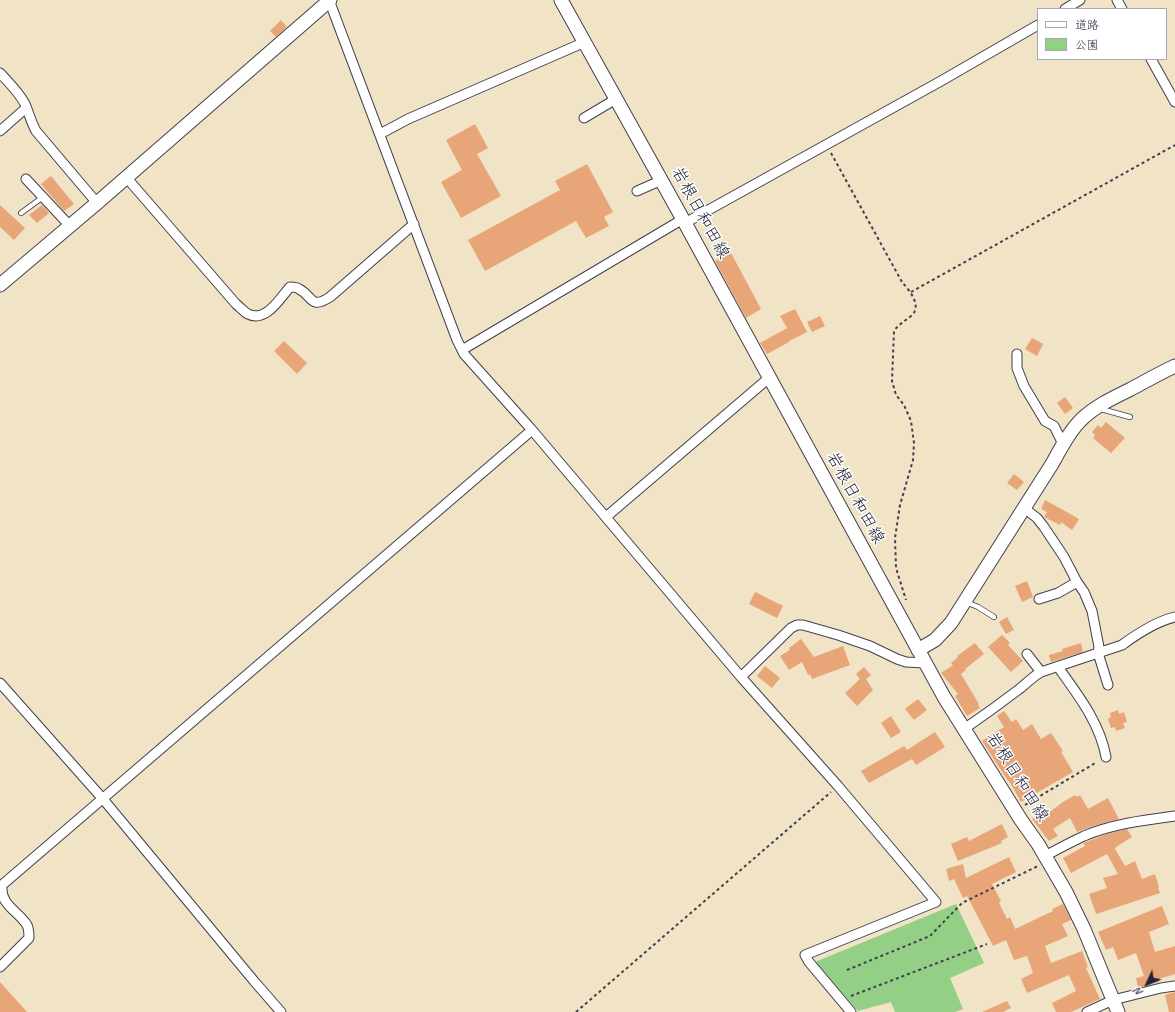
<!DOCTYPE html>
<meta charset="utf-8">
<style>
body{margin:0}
#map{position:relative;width:1175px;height:1012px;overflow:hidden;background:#f1e3c6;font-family:Caveat,"Klee One",sans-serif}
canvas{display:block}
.legend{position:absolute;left:1037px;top:8px;width:130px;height:52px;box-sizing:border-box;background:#fff;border:1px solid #a7a7b1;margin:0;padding:5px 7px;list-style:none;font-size:12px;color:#22223b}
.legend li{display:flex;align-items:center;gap:8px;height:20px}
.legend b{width:20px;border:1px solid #a7a7b1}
.north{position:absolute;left:1127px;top:964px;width:40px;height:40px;-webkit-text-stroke:3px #fff;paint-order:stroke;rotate:226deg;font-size:11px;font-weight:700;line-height:16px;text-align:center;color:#22223b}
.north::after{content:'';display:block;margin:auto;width:14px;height:18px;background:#22223b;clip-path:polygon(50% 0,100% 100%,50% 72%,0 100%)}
</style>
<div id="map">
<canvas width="1175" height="1012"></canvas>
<ul class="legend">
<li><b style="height:5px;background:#fff"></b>道路</li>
<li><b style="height:11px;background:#93cf84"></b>公園</li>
</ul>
<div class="north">N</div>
</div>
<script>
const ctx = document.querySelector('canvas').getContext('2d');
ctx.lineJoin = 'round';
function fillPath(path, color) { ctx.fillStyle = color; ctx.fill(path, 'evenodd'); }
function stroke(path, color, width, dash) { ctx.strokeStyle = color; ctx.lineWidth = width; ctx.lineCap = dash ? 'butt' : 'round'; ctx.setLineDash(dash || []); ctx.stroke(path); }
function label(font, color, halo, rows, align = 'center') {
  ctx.font = font + ' Caveat,"Klee One",sans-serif'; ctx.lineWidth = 3; ctx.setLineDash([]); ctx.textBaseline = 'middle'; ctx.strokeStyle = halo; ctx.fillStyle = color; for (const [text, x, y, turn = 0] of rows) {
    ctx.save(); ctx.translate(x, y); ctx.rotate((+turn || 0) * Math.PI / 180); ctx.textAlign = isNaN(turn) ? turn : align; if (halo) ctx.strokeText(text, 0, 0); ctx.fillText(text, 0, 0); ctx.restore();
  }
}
fillPath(new Path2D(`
 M956,904L984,963L950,978L963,1009L955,1012H895L891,1002L858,1011L815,962Z`), '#93cf84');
fillPath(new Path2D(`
 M281,20L287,27L276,37L270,31Z
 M475,124L488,148L477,154L501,196L461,218L441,182L462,170L446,140Z
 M587,164L613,212L604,217L609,226L586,238L576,221L485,271L468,240L560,190L555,181Z
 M51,176L74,204L64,211L41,184Z
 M0,205L25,228L14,240L0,227Z
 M42,205L49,213L37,223L29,215Z
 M731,253L761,309L746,318L715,261Z
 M795,309L807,332L789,341V342L767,354L760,343L787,328L780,316Z
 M820,316L825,326L812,332L807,322Z
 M1032,338L1043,344L1037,356L1025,349Z
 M284,341L307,363L297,374L274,351Z
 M1065,397L1073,408L1065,414L1057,403Z
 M1106,422L1125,438L1111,453L1093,438L1095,435L1092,432L1098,425L1101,428Z
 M1014,474L1024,482L1017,490L1007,483Z
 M1045,500L1065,511L1079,519L1072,530L1061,522L1060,525L1044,517L1047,512L1041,509Z
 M1027,581L1033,597L1022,602L1015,586Z
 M755,592L783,606L777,618L749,604Z
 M1007,617L1014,630L1006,634L999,622Z
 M1002,635L1010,643L1008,645L1023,661L1011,672L988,647Z
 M801,639L814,657L843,646L850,665L812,679L810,674L808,675L802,662L789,670L780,656L790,650L789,648Z
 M975,643L984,654L965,669L966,670L961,674L979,704L978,705L980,708L967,716L955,696L958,694L941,673L953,665L951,663L958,657L957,656Z
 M1081,643L1083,652L1051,662L1049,655L1063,651L1062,649Z
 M765,666L780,678L772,688L757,676Z
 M864,667L871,675L866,679L873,690L857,706L845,693L860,679L856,674Z
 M918,699L927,710L914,720L905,709Z
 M1118,710L1119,714L1124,712L1127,722L1123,723L1125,728L1116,731L1115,727L1111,728L1108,719L1111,717L1110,713Z
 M1004,711L1012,722L1016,719L1023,730L1032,724L1041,739L1051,733L1063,751L1061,752L1073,772L1021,802L1009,781H1008L982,741L1004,727L997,716Z
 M891,716L901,732L891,738L881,723Z
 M935,732L945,747L916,765L912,759L869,783L861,771L904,746L907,750Z
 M1075,795L1077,797L1080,795L1088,809L1108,798L1119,819L1093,826L1077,832L1070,818L1053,829L1058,836L1049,841L1032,819L1045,810L1047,814L1063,802Z
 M1002,824L1008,837L1001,841L1002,843L958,861L951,844L967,837L969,841Z
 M1127,829L1132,837L1116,847L1115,849L1125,866L1135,861L1142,879L1155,874L1159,887L1158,888L1160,893L1096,914L1089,894L1107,888L1103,878L1118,874L1107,854L1071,873L1063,858L1085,846L1083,843L1086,842L1107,834Z
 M1009,857L1016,872L992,884L1001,901L999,903L1007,919L1010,917L1015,929L1053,911L1052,909L1063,904L1071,920L1062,924L1068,936L1045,946L1051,963L1082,951L1088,967L1086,968L1100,999L1071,1012H1056L1052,1003L1076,991L1069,975L1027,993L1021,979L1033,973L1027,956L1014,960L1006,940L993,946L967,896L963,898L954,879L949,881L946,869L963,864L966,878Z
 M1162,906L1169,924L1149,932L1155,952L1175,946V974L1158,979L1159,982L1138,988L1136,978L1144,976L1136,953L1118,960L1113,947L1106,950L1098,932Z
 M0,982L27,1012H0Z
 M1175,992V1012H1169L1165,995Z
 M1007,1001L1011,1008L1003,1012H982Z`), '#e8a578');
const lane = new Path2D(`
 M21,213L43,197
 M1101,409L1130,417
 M966,602L978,607L994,617`);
const street = new Path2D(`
 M329,0L457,340L464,354L532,430L741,677L838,786L936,902L805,955L809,962L851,1012
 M1117,0L1122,9
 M1065,9L1080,0
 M1151,59L1175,102
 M0,73C9,83 19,92 25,104C29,113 31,122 36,131L97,203
 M584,118L616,99
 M0,131L26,108
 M380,134L408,119L585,42
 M126,177L236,304C240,307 244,312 248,314C266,323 280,298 290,287C293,287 297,287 299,289C313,296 310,310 330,297L414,224
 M26,179L70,226
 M637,191L662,180
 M685,223L941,81L1038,25
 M462,350L683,219
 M1017,354V368L1024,386L1045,421L1054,426L1063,444
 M1024,508L1037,518L1044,527L1064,557L1077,582L1084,592L1092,611L1099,647L1098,653L1108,685
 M606,517L770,377
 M1039,599L1058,593L1077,582
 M1027,654L1041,672
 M1058,667C1078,695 1100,723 1106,757
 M741,677L791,628L797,625H803L838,635L870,646L897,659L906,662L925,663
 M0,683L103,799L254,981L281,1012
 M964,729C983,716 1001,703 1018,690C1026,684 1032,677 1041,672L1122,645C1137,634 1157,621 1175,617
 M1045,856C1058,849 1071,842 1084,836C1112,824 1145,820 1175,816
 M0,967L29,938C29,933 29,929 27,925C17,910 0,905 2,885L532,430
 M1087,1012L1113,1000L1161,988L1175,986`);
const secondary = new Path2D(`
 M561,0L685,223L944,697L1021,820L1038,844L1066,892L1084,929L1118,1012
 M0,285L97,203L330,0
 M918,650L935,640L951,623L1052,464C1061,448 1070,430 1083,418C1097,405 1115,397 1131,389C1146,381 1160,373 1175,366`);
stroke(lane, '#413f50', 6);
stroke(street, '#413f50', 11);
stroke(secondary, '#413f50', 15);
stroke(new Path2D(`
 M831,153L902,282C909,290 923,306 911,316C905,321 899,324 894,331L892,381L896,395L904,405L911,421L914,443L913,460L900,505L895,538L896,568L906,600
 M911,292L1175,145
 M1025,805L1097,762
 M847,970L930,936L962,903L1038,866
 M851,996L987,944
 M576,1012L831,792`), '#413f50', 2, [3, 3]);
stroke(lane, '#fff', 4.5);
stroke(street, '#fff', 9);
stroke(secondary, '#fff', 13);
label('17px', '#22223b', '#fff', [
 ["岩根日和田線",700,213,61],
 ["岩根日和田線",855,498,61],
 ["岩根日和田線",1017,777,58]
]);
</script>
